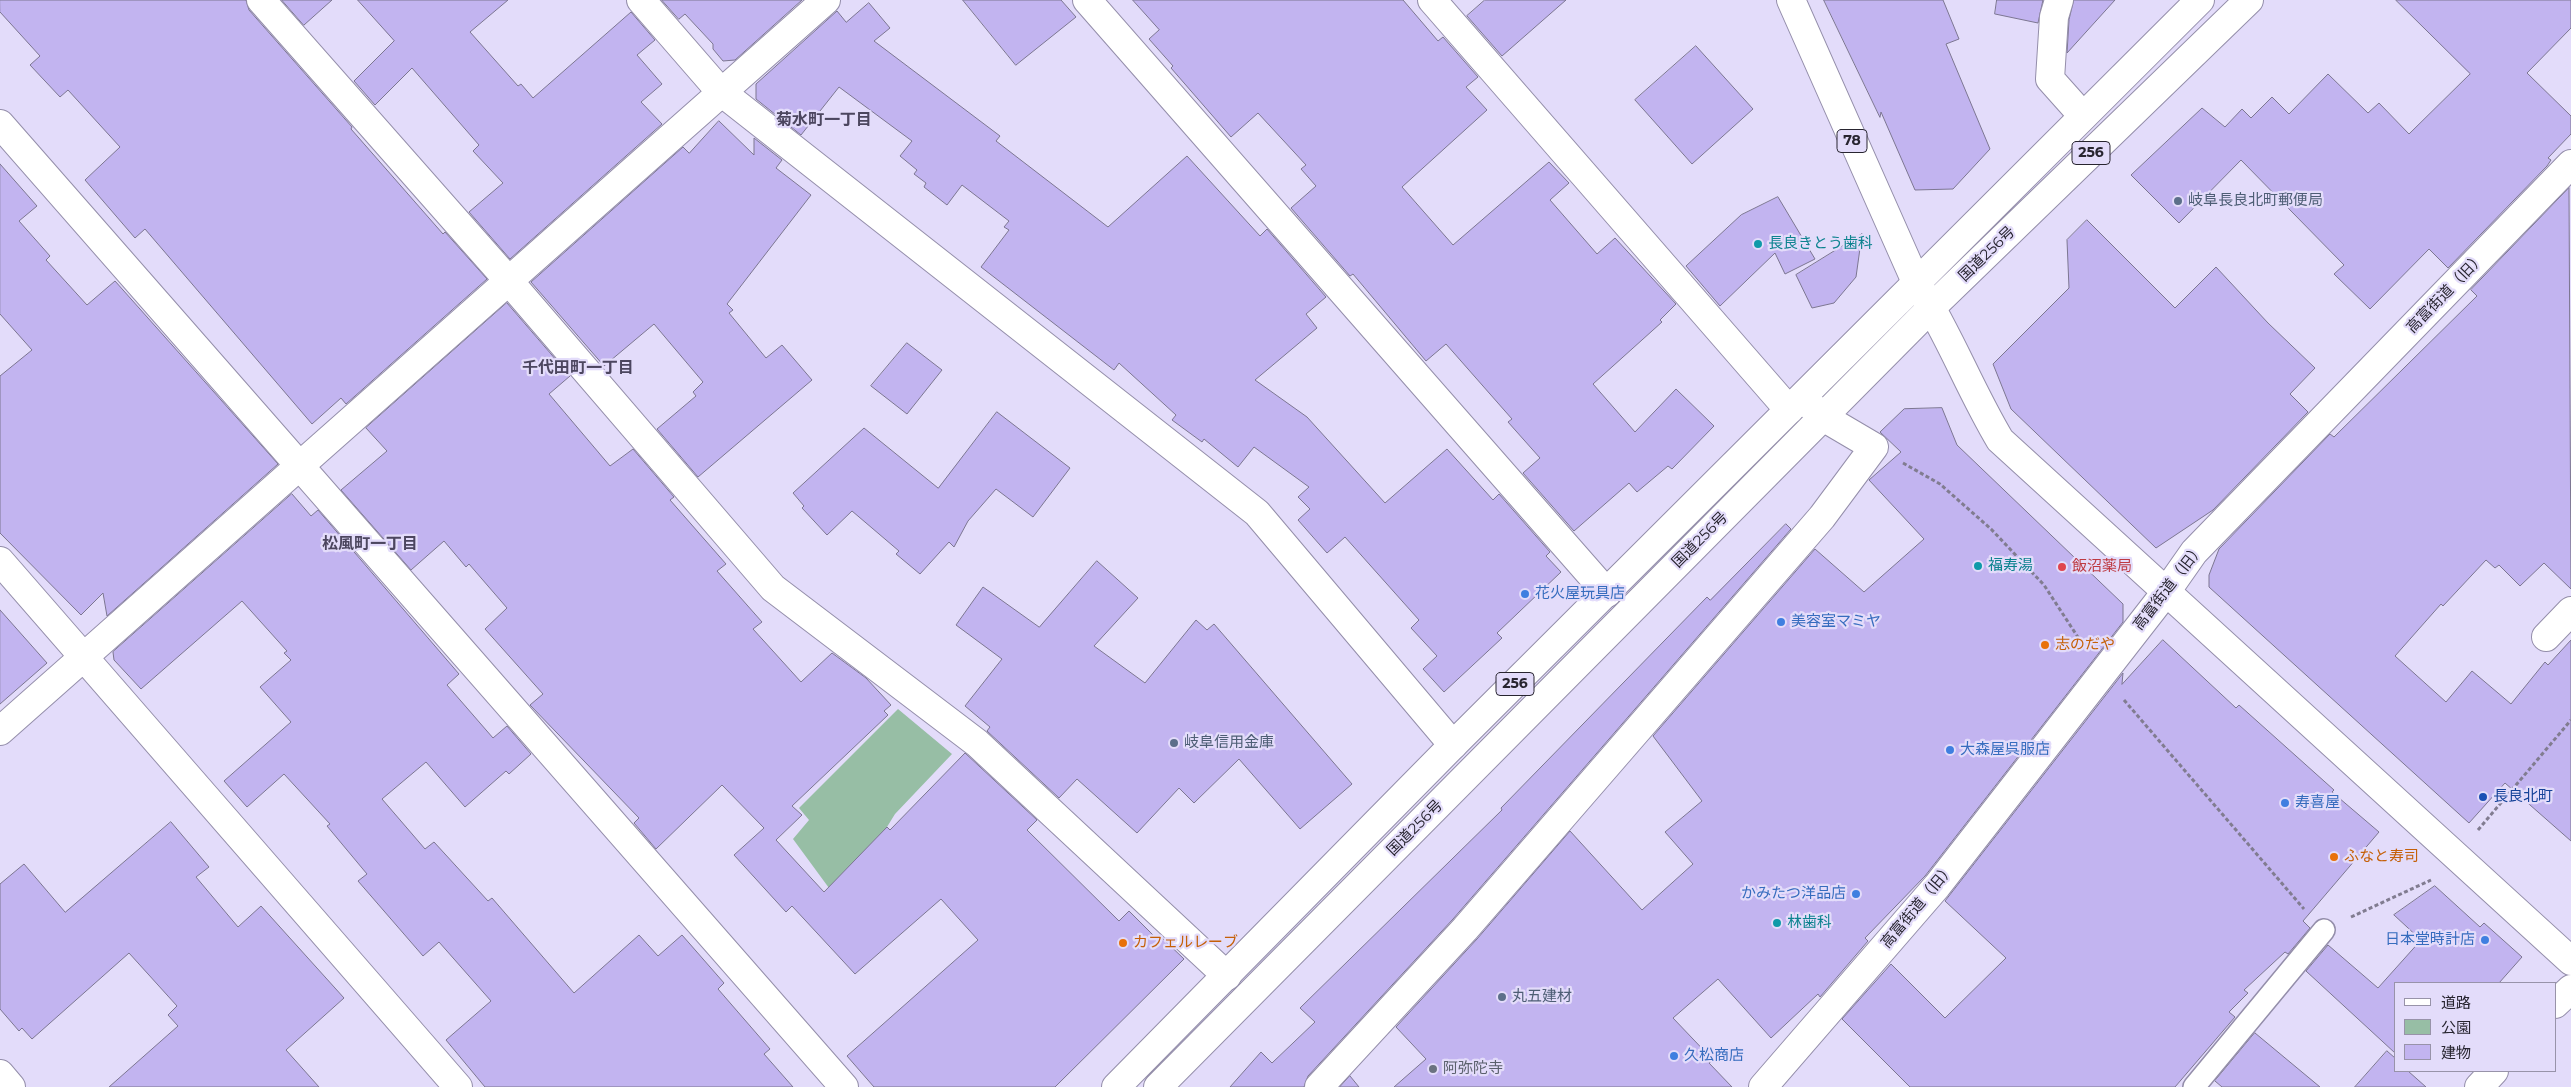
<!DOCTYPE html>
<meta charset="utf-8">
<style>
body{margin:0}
#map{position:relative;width:2571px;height:1087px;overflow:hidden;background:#e3dcfa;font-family:Montserrat,"Noto Sans JP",sans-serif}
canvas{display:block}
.legend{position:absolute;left:2394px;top:982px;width:162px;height:90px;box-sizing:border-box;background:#e3dcfa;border:1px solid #9893a9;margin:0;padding:6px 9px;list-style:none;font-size:15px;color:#282530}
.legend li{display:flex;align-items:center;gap:10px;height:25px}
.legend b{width:25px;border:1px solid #9893a9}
</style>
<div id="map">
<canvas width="2571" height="1087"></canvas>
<ul class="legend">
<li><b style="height:6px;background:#fff"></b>道路</li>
<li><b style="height:14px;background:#97bea5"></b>公園</li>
<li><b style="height:14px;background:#c2b4f0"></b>建物</li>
</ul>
</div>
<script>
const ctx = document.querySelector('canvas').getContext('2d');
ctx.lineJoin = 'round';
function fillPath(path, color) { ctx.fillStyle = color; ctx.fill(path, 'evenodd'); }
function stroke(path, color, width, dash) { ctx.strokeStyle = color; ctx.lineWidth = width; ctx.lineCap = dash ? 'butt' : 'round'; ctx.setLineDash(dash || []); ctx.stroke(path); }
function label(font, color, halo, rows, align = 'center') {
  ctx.font = font + ' Montserrat,"Noto Sans JP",sans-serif'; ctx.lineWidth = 4.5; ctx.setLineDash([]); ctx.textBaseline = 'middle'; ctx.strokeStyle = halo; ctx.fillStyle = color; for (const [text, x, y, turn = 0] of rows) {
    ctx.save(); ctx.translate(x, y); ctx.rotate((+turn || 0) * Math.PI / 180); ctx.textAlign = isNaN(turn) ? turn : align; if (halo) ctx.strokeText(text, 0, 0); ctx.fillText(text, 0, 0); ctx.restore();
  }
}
fillPath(new Path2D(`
 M898,709L952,754L895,814L840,903L793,839L809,820L799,808Z`), '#97bea5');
const building = new Path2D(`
 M0,0H246L249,10L352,127L351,129L443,234L445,232L487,279L346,404L341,398L312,424L145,229L135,238L85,180L120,147L68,90L60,97L30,65L40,56L0,12Z
 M282,0H332L304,25Z
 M358,0H508L470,32L518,86L521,84L533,98L631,12L655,40L637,55L662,84L641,102L662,124L510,259L469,212L503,183L473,151L479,145L412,68L375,105L354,81L394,41Z
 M662,0H802L735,60L723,61L713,49V44L685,14L679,19Z
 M963,0H1061L1076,17L1016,65Z
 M1133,0H1403L1438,41L1443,37L1478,77L1466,87L1487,110L1402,187L1453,245L1549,162L1569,183L1550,200L1597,254L1615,238L1676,304L1660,320L1662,322L1593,384L1635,432L1676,389L1714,426L1672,469L1668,466L1637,492L1629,483L1574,531L1523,473L1540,458L1508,422L1512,419L1446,344L1426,361L1353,274L1350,276L1291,208L1316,186L1301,169L1306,165L1258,113L1231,137L1171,68L1173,66L1149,39L1159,30Z
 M1485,0H1566L1502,56L1467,16Z
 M1824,0H1943L1959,39L1946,44L1990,149L1953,189L1915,190L1881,112L1880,117Z
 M1997,0H2043L2038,23L1995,14Z
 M2074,0H2115L2067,53L2069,20Z
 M2396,0H2571V28L2527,73L2571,116V134L2548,158L2551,160L2547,166L2448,268L2429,249L2370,309L2334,274L2344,265L2241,160L2179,223L2131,175L2202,108L2225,127L2242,109L2251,118L2272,97L2289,114L2328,74L2368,113L2379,103L2409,134L2470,74Z
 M869,3L890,28L874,41L1000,136L996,141L1108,227L1187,156L1260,236L1267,229L1326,297L1306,314L1317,328L1255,380L1307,417L1385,503L1447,449L1493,500L1499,494L1550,552L1546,556L1561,572L1497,633L1502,638L1444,692L1423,669L1437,656L1411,628L1419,620L1345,537L1327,553L1298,520L1310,509L1298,497L1309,487L1254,447L1238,467L1204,439L1202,442L1172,420L1176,415L1119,363L1114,370L981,267L1009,230L1004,227L1009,221L962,185L947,205L924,187L926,183L914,174L917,170L900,156L912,141L839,87L801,135L756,99V84L837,11L846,22Z
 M1696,46L1753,109L1692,164L1635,100Z
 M719,121L754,155V138L782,160L776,168L811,195L727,304L733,310L729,313L766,358L782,345L812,380L698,477L657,429L696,396L693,392L703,382L654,324L604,366L531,282L683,147L689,153Z
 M0,164L37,206L19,221L50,256L46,260L87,305L115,281L278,464L107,616L103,593L81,615L0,533V376L32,350L0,314Z
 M2569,188L2571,589L2544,563L2520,586L2499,565L2495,568L2486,560L2443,606L2441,604L2395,656L2446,702L2472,671L2511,704L2545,662L2548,665L2571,640V841L2505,783L2469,823L2209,587V575L2219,549L2330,434L2334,437L2477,296L2471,290Z
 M1778,197L1815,259L1785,274L1775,253L1720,306L1686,266L1741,215Z
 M2087,220L2175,308L2216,267L2268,323L2315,368L2290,394L2308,412L2213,510L2156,548L2011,409L1993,364L2069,288L2067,240Z
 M1862,234L1856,277L1834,303L1812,308L1796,275Z
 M507,303L570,376L549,394L610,466L633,449L674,497L670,500L726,564L717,571L762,622L753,629L801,682L832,653L866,678L891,705L884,711L888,715L792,806L802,815L776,840L824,892L887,827L890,830L965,753L1037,820L1027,830L1119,921L1129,911L1156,938L1159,935L1184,959L1055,1087H874L847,1056L978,940L941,899L855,974L792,906L786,912L734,855L764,828L722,785L656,849L634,823L639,818L530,705L543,694L485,629L507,608L469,564L466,567L444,541L411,570L341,490L387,451L366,428Z
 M907,343L942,370L907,414L871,386Z
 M1942,408L1957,445L2123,604V622L1925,876L1865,938L1868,941L1820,997L1818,994L1771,1038L1718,979L1673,1018L1713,1060L1709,1063L1732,1087H1394L1426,1059L1396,1027L1477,939L1570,831L1642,910L1693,864L1665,832L1702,801L1653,736L1815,549L1864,592L1924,539L1869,480L1901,452L1880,432L1904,409Z
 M997,412L1070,468L1033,517L996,489L968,521L954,547L949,542L920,574L896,554L899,551L852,511L827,535L802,508L804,506L793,493L864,428L938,488Z
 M292,494L311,516L318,510L459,674L447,685L493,738L507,726L531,754L509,774L506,771L465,807L426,762L382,799L425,849L434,842L488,901L492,898L574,993L639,935L658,956L682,935L724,983L718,989L770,1049L764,1054L793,1087H485L446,1040L491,1001L439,942L423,956L358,881L367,874L327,826L330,824L284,774L247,807L224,781L291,722L260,687L291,660L284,653L287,651L242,601L141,689L114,660L113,652Z
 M1786,524L1791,529L1453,919L1308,1076L1304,1087H1230L1261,1052L1272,1063L1315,1022L1300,1008L1502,810L1501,808L1707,597L1710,600Z
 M1097,561L1138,598L1094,646L1145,683L1196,620L1207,630L1214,624L1352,784L1300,829L1239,759L1194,803L1179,788L1137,833L1077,779L1059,798L987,731L990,727L965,706L1002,659L956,625L983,587L1039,627Z
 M0,610L47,663L0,704Z
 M2163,640L2236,708L2239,705L2334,790L2332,792L2379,832L2303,921L2310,928L2288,954L2285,952L2244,990L2248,993L2229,1012L2235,1017L2175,1087H1910L1842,1019L1891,964L1945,1018L2006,958L1945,901L2123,673L2122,684Z
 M171,822L209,867L196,877L238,927L261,906L344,998L286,1050L319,1087H109L178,1026L168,1015L177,1006L129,953L32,1039L22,1028L19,1031L0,1009V884L24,864L65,912Z
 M2435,886L2480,927L2484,923L2522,957L2499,983H2395V1053L2306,971L2328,945L2378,988L2421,940L2394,915Z
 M2255,1033L2320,1087H2222L2215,1081Z
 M2387,1051L2395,1058V1071H2408L2426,1087H2355Z
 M1350,1076L1359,1087H1340Z`);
fillPath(building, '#c2b4f0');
stroke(building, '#7c7691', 1);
const lane = new Path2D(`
 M2194,1087L2324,930`);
const street = new Path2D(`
 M261,0L508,280L773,588L977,743L1227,976
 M641,0L720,91L1257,513L1453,745
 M1087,0L1607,593
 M1432,0L1789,410
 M2059,0L2054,17L2050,79L2083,116
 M0,124L844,1087
 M0,561L458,1087
 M2546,637L2571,611
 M0,731L826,0
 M2555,1004L2571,989
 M0,1074L11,1087
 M1319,1087L1465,929L1822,517L1874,447L1823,417L1807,402
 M1763,1087L1937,886L2166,592L2194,552L2571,164
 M2479,1087L2494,1071`);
const secondary = new Path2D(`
 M1919,287C1950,336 1970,390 2000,440L2571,961`);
const primary = new Path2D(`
 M1791,0L1916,282`);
const highway = new Path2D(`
 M1116,1087L1453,745L2200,0
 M1158,1087L1932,307L2249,0`);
stroke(lane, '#948eaa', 24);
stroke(street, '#948eaa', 30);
stroke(secondary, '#948eaa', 30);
stroke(primary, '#948eaa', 30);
stroke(highway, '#948eaa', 30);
stroke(new Path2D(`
 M1903,463L1940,484L1991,529L2044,585L2083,645
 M2124,700L2304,909
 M2478,830L2571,720
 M2351,917L2431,880`), '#817c90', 3, [4, 2.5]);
stroke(lane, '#fff', 21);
stroke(street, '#fff', 28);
stroke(secondary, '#fff', 28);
stroke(primary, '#fff', 28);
stroke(highway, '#fff', 28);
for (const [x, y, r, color] of [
 [2178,201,5,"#5c6f8a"],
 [1758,244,5,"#0f9aa8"],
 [1978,566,5,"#0f9aa8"],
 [2062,567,5,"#e0444e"],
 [1525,594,5,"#3f7fe0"],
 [1781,622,5,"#3f7fe0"],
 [2045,645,5,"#e8710a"],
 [1174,743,5,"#5c6f8a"],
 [1950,750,5,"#3f7fe0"],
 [2483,797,5,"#1a4fb4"],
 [2285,803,5,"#3f7fe0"],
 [2334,857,5,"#e8710a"],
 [1856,894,5,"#3f7fe0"],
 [1777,923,5,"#0f9aa8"],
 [2485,940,5,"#3f7fe0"],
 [1123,943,5,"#e8710a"],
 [1502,997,5,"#5c6f8a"],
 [1674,1056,5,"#3f7fe0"],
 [1433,1069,5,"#6b7280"]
]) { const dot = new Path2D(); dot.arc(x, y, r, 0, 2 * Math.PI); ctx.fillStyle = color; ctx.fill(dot); stroke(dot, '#e3dcfa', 2); }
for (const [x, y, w] of [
 [1852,141,30],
 [2091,153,38],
 [1515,684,38]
]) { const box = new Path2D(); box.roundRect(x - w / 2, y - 11.5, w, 23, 4); ctx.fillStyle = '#e3dcfa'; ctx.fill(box); stroke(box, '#282530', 1); }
label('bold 14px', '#282530', null, [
 ["78",1852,141],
 ["256",2091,153],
 ["256",1515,684]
]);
label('15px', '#4e5e75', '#e3dcfa', [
 ["岐阜長良北町郵便局",2188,201],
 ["岐阜信用金庫",1184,743],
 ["丸五建材",1512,997]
], 'left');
label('15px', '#0d838f', '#e3dcfa', [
 ["長良きとう歯科",1768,244],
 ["福寿湯",1988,566],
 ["林歯科",1787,923]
], 'left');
label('15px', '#282530', '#e3dcfa', [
 ["国道256号",1987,254,-44],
 ["高富街道（旧）",2446,293,-46],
 ["国道256号",1700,540,-45],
 ["高富街道（旧）",2169,587,-52],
 ["国道256号",1415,828,-45],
 ["高富街道（旧）",1918,906,-50]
]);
label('15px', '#be3a42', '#e3dcfa', [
 ["飯沼薬局",2072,567]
], 'left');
label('15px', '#366cbe', '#e3dcfa', [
 ["花火屋玩具店",1535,594],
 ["美容室マミヤ",1791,622],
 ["大森屋呉服店",1960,750],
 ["寿喜屋",2295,803],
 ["かみたつ洋品店",1846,894,"right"],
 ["日本堂時計店",2475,940,"right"],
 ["久松商店",1684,1056]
], 'left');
label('15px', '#c56008', '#e3dcfa', [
 ["志のだや",2055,645],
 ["ふなと寿司",2344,857],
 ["カフェルレーブ",1133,943]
], 'left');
label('15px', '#164399', '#e3dcfa', [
 ["長良北町",2493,797]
], 'left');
label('15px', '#5b616d', '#e3dcfa', [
 ["阿弥陀寺",1443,1069]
], 'left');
label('bold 16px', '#4c465f', '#e3dcfa', [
 ["菊水町一丁目",824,120],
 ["千代田町一丁目",578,368],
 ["松風町一丁目",370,544]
]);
</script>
